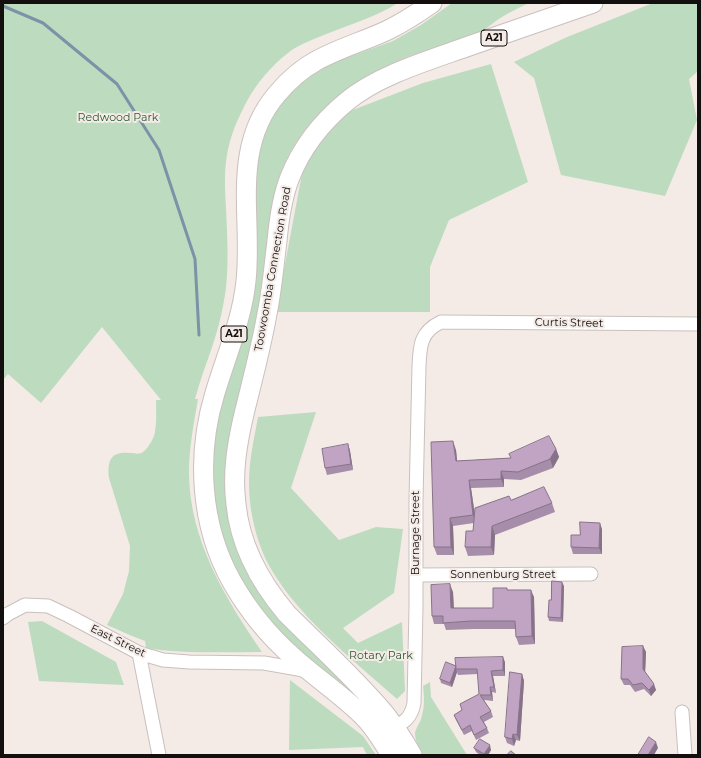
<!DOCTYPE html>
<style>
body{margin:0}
#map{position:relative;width:701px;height:758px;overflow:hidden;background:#f4ebe7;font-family:Montserrat,sans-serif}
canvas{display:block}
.frame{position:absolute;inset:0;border:4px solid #120f0e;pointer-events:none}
</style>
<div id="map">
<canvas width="701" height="758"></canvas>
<div class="frame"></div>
</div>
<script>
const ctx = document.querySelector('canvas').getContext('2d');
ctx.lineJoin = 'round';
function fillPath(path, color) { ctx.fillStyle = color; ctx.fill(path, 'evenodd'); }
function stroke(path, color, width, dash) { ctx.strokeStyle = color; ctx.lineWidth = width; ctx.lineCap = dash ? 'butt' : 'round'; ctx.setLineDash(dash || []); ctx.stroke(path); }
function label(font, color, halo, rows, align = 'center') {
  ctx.font = font + ' Montserrat,sans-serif'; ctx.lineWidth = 4; ctx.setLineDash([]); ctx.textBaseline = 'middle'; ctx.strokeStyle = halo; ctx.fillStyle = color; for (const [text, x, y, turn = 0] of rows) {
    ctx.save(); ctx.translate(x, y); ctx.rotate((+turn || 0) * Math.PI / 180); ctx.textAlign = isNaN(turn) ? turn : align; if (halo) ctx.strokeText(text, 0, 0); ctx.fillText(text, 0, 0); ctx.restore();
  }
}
fillPath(new Path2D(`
 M3,3H398C372,19 342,27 314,39C305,43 295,47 288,53C271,66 257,83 247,101C238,118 230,136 227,155C224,172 225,190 226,207C227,234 229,261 226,288C223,311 217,334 209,356C204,370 199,384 195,399H198C194,423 189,447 189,472C189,539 225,598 262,652C224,652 184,654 146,648L145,641L132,636L107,625L123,594L129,571L130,546L109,478C107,460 111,451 130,453C135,453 139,455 143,452C147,450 155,437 155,431C157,421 156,410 156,400H161L102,327L41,403L8,374L3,380Z
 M452,3H529C520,7 510,12 502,17C495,21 489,27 482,31C475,34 466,36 459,39C442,45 424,51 407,57C348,81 296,122 277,184C274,194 272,204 271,214L234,537L382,721L289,644L255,605L227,556L214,504L212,449L255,203L258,152L269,123L283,100L304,79L318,71L340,60L393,41L421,25Z
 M653,3H698V71L689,79L697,120L665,196L561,175L534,78L514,62L567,37Z
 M491,64L528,182L449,220L430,267V312H276L304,163L345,113L423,83Z
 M316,412L291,488L339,540L376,527L403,529L394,593L343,628L358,643L402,622L405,691L397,699C352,659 294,614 266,560C255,536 249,509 249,483C249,460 254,439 258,417Z
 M42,621L116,662L124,685L39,681L28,622Z
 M290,680L363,736L376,755H367L363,747L289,750Z
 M430,682L431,697L467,755H421C419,748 415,740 415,733C416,727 421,722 422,715C425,706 424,696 423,686Z`), '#bddbbf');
stroke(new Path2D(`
 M3,6L43,23L117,84L159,150L195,259L199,335`), '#7c92a7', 3);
const minor = new Path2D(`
 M416,575L591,574
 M3,618L8,614L25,605L48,606L69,616L139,653L163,660L189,662L264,663L298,669L309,672
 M139,653L159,755
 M682,712L685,755
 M388,731C402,723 411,720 414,703L416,607V500L419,366C420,346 420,332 441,322L698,324`);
const highway = new Path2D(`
 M391,755C383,742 375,728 364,717C342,695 316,678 293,657C269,636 248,610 232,582C200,525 196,455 215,393C226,356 242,320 246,281C253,217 230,149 277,94C288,81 301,69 316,61C339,48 365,41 388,30C404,22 418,13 432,3
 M412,755C404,741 395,727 385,714C355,678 320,647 287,614C260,582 240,546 236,504C232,473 237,444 244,414C252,381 261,348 267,314C272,290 274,265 277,241C279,219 282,197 290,177C302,147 322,122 346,102C378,75 430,60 469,46C510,32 552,17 593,3`);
stroke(minor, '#c9c0bd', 15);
stroke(highway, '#c9c0bd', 21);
stroke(minor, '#fff', 13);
stroke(highway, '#fff', 19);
fillPath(new Path2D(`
 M348,444L350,451L353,470L327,475L325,468Z
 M556,449L559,457L553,468L521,480L504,479V487L471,488L475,515L511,500L552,503L555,512L495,535L494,555L468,556L465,547L473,531L474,523L453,526L454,555H437L434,547L456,450L457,461L510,458Z
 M602,529V554H573L571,547L580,535Z
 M564,586L563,622L549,621L548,617L551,600Z
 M507,588V590L534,597L535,644L519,645L516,637V629H474L446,630L444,624H434L432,616L453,592L454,608H493Z
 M643,646L646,652L645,672L656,690L651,696L644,689L635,692L630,685H624L621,679Z
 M505,662V676H493L496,693L492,692L493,701L484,700L491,711L493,717L484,722L487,728L489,733L476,740L472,731L464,735L456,720L454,715L462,710L479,694L478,674L458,675L457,672L452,687L441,683L440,679L456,666Z
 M522,674L524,681L520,741L516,740L514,746L507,743L505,737Z
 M474,748L491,750L488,755H480L476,752Z`), '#a68da9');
fillPath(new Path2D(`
 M453,441L456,450L458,469L456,461Z
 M348,444L350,451L353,470L351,464Z
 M556,449L559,457L553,468L550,459Z
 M501,471L504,479V487L501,479Z
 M469,480L471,488L476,523L473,515Z
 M450,518L453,526L454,555L451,547Z
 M600,523L602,529V554L599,548Z
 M492,526L495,535L494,555L491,547Z
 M562,582L564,586L563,622L561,618Z
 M450,584L453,592L454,616L451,608Z
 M531,590L534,597L535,644L532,636Z
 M643,646L646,652L645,675L643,669Z
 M503,657L505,662V676L503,670Z
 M456,666V669L457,672L452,687L450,683Z
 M491,671L493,676L496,693L494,687Z
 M522,674L524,681L520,741L517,735Z
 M654,684L656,690L651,696L649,690Z
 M490,687L492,692L493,701L491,695Z
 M513,734L516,740L514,746L512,739Z
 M656,742L658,748L654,755H648Z
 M490,745L491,750L488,755H484V754Z`), '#877389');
const building = new Path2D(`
 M549,436L556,449L550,459L518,472L501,471V479L469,480L473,515L450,518L451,547H434L431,442L453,441L456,461L511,458L509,454Z
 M348,444L351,464L325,468L322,449Z
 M544,487L552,503L492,526L491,547H465L466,531H473L475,508L509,496L511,500Z
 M580,522L600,523L599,548L571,547V535H580Z
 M552,581L562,582L561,618L548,617L549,600H551Z
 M450,584L451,608H493V588H507V590H531L532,636L516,637L515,621H471L443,623V616H432L431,585Z
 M643,646V669L654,684L649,690L642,683L633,685L628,679H621L622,647Z
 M503,657V670L491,671L494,687H490L491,695H480L491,711L480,717L487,728L474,735L470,725L462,730L454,715L462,710L460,704L479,694L477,669H456L455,658Z
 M446,662L456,666L450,683L440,679Z
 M510,672L522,674L517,735L513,734L512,739L505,737Z
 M649,737L656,742L648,755H638Z
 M480,739L490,745L484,754L474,748Z
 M511,751L516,755H507Z`);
fillPath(building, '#c1a4c4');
stroke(building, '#877389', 1);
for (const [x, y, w] of [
 [494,38,26],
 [234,334,26]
]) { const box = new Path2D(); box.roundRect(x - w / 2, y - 8, w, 16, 3); ctx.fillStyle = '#f4ebe7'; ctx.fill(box); stroke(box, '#120f0e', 1); }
label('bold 10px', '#120f0e', null, [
 ["A21",494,38],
 ["A21",234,334]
]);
label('11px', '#285930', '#f4ebe7', [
 ["Redwood Park",118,118],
 ["Rotary Park",381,656]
]);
label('11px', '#120f0e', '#f4ebe7', [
 ["Toowoomba Connection Road",273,269,-80],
 ["Curtis Street",569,323,1],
 ["Burnage Street",416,533,-90],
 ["Sonnenburg Street",503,575],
 ["East Street",118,641,26]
]);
</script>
